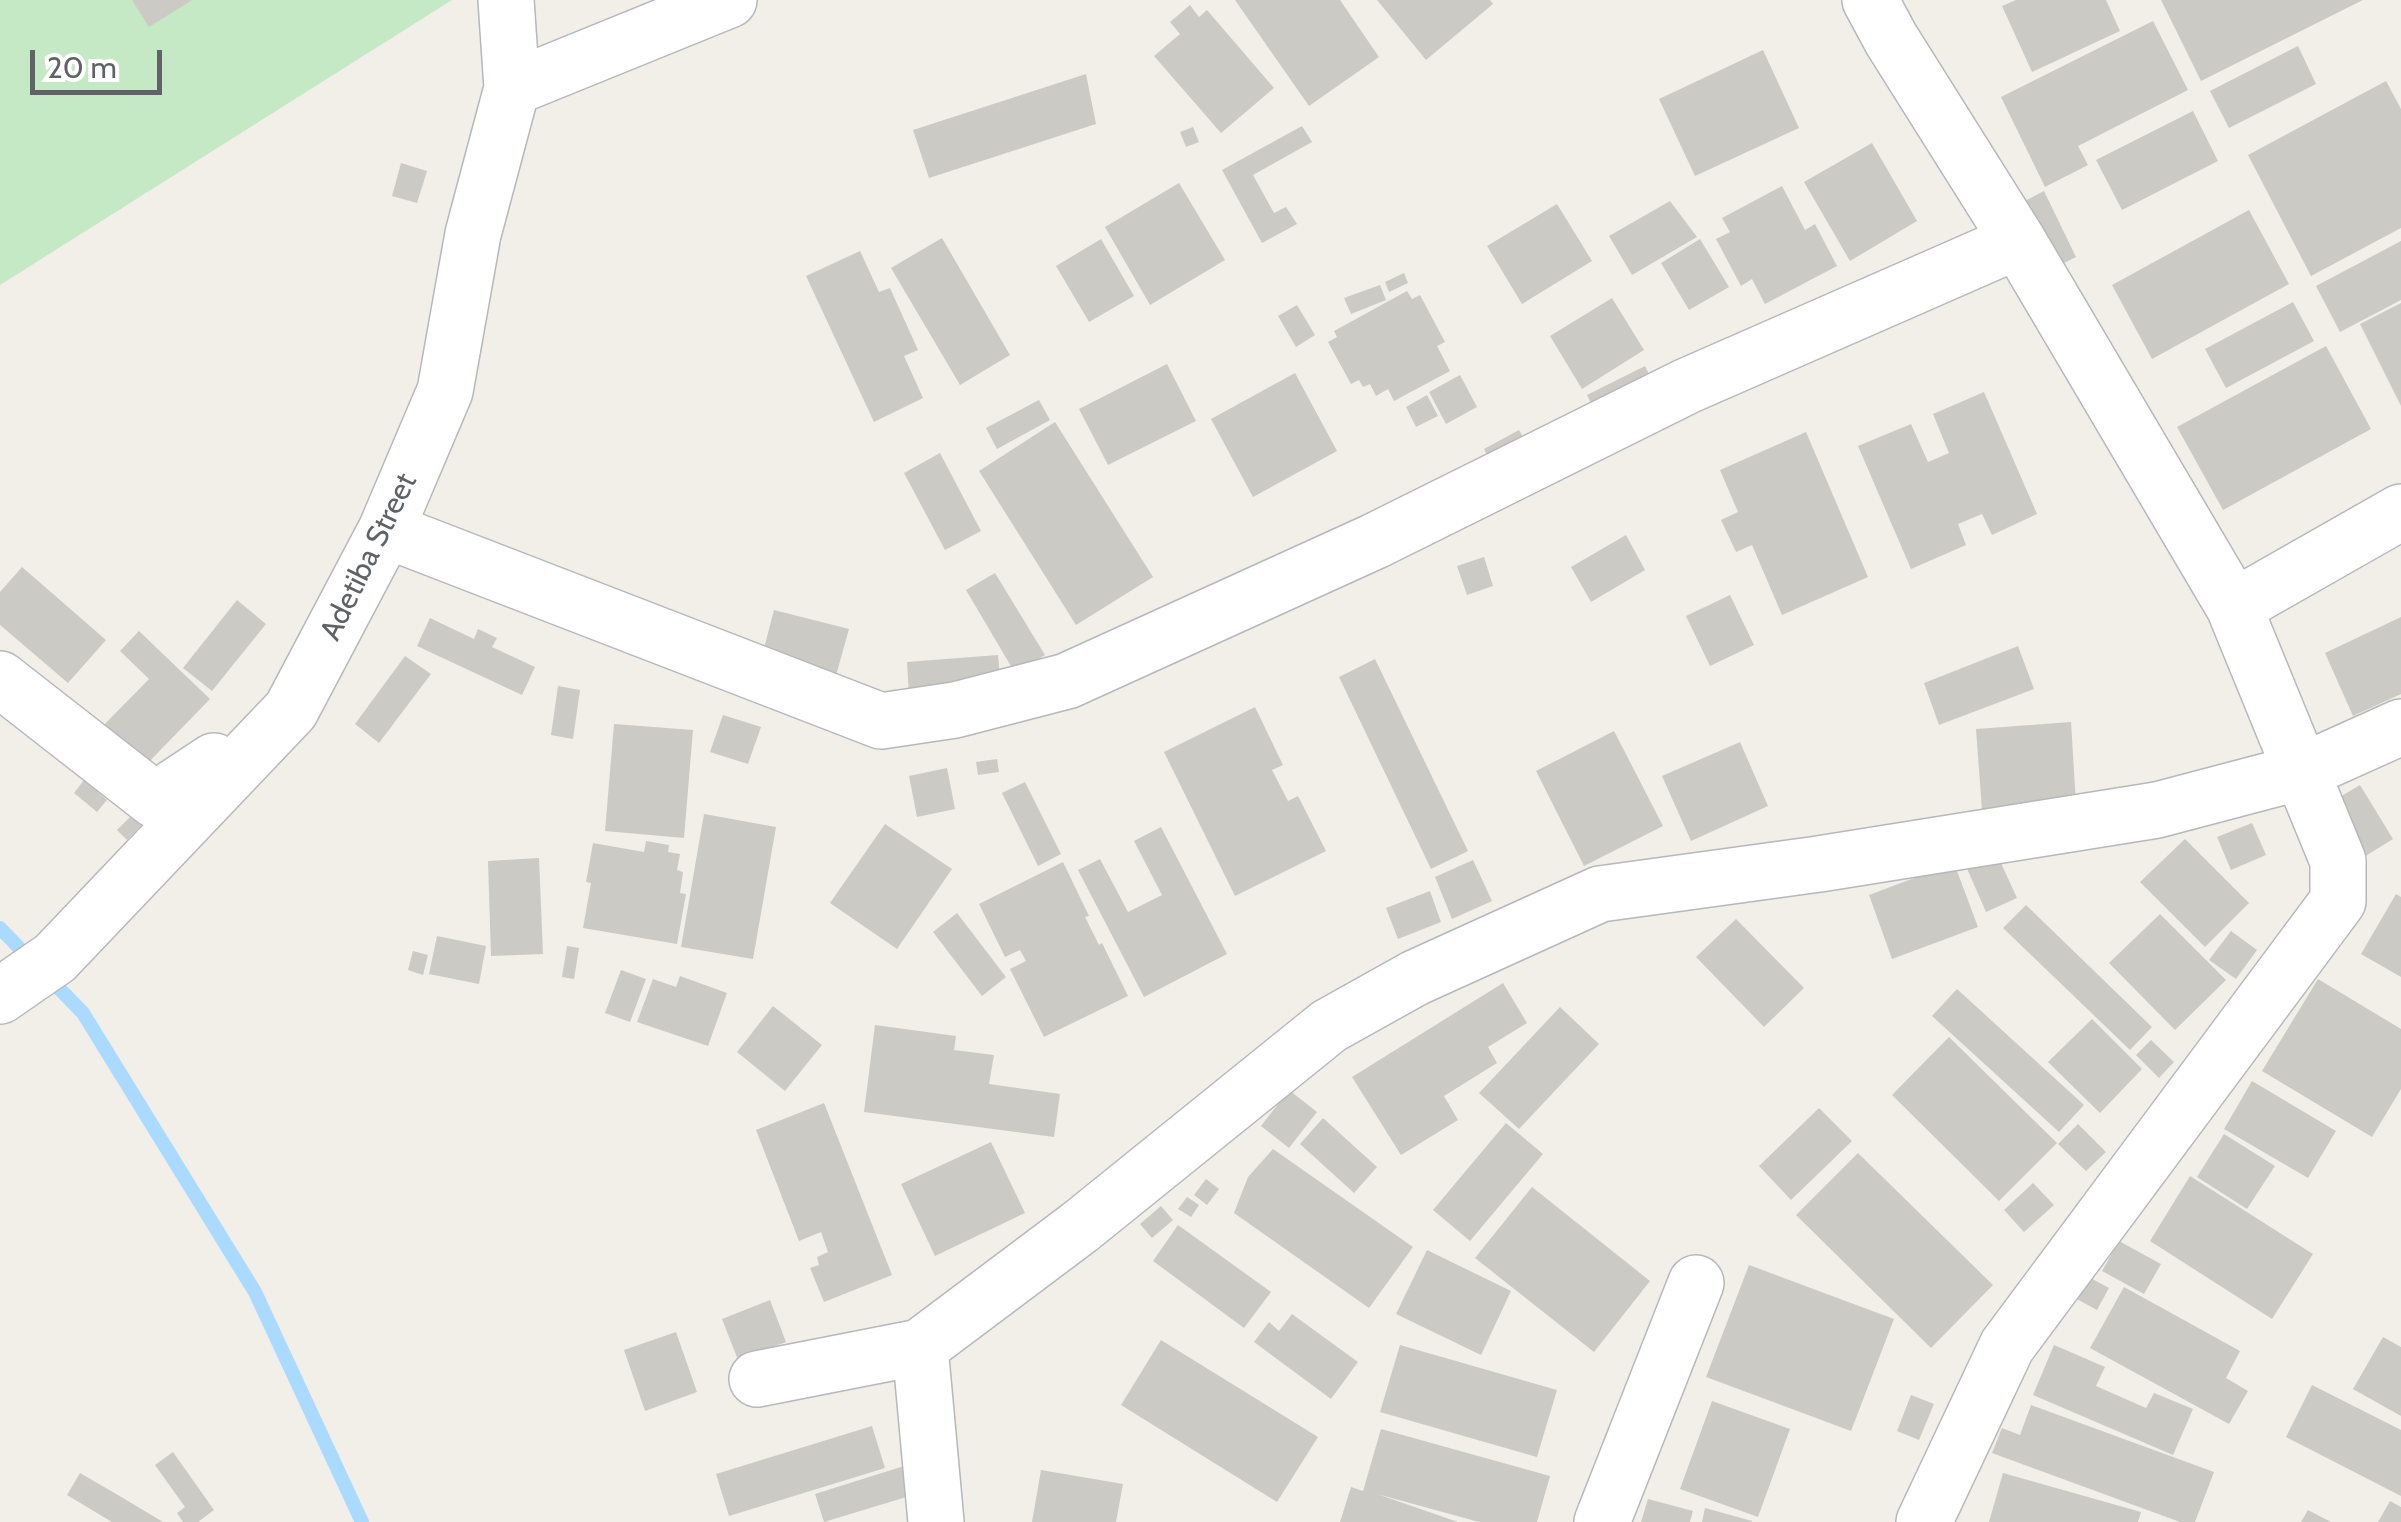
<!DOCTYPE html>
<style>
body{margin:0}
#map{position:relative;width:2401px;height:1522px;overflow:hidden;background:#f1efe8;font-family:Cabin,sans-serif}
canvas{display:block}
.scale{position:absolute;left:30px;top:50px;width:132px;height:45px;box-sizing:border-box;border:5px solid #5f6368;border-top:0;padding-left:12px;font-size:30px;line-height:35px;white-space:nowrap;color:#5f6368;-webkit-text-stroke:8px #fff;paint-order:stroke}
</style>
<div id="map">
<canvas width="2401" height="1522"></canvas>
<div class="scale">20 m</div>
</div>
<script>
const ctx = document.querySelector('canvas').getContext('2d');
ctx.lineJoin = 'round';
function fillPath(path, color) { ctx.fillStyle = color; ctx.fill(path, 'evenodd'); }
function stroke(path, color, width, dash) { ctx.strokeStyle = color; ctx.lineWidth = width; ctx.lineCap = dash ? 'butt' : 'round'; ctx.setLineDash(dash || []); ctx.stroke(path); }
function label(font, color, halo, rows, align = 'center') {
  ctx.font = font + ' Cabin,sans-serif'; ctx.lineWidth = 8; ctx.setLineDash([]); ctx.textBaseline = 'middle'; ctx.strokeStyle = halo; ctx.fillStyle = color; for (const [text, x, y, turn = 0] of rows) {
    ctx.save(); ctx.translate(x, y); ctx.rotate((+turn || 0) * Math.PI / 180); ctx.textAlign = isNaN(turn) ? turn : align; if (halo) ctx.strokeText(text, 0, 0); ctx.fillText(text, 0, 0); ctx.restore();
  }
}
fillPath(new Path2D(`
 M0,0H452L0,285Z`), '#c5e8c5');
stroke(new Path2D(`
 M0,928L31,960
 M46,975L83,1013L255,1292L362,1522`), '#aadaff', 14);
fillPath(new Path2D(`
 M132,0H192L149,27Z
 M1235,0H1340L1379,57L1309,106Z
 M1377,0H1490L1493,4L1426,60Z
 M2016,0H2106L2120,31L2032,72L2002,6Z
 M2161,0H2363L2201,81Z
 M1190,5L1199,17L1207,10L1274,88L1221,133L1154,56L1180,34L1170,22Z
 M2153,21L2188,90L2078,146L2088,165L2045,187L2001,97Z
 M2298,46L2316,84L2229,128L2210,91Z
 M1763,50L1799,128L1695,176L1659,99Z
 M1086,74L1096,124L929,178L913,130Z
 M2386,81L2401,109V228L2311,276L2248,155Z
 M2193,111L2218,161L2122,210L2096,160Z
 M1302,126L1312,142L1253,175L1274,213L1286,207L1297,224L1262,243L1222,170Z
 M1193,127L1199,142L1186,147L1180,132Z
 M1872,143L1917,221L1850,261L1804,182Z
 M401,163L427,171L417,203L392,196Z
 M1179,183L1225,260L1150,305L1105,227Z
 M1782,186L1805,230L1815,224L1837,266L1765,304L1752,279L1741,286L1716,239L1730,232L1722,218Z
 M2044,191L2076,257L2046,272L2013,207Z
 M1670,201L1697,237L1632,275L1609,236Z
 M1557,204L1592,261L1522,304L1487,246Z
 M2249,210L2289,284L2152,359L2112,285Z
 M942,238L1010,355L960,385L891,268Z
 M1101,239L1134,296L1089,322L1056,266Z
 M1700,239L1729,287L1689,310L1661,263Z
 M2401,241V300L2340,332L2316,286Z
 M860,251L879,292L890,288L918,350L904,356L923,398L874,422L806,276Z
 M1404,273L1408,283L1389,292L1385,282Z
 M1380,285L1386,300L1351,314L1344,298Z
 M1407,291L1412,299L1420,295L1445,342L1437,346L1450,371L1394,401L1388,389L1376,396L1370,384L1363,387L1359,380L1351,384L1328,342L1337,337L1334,331Z
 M1612,298L1644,350L1582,389L1550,336Z
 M2293,302L2314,341L2226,388L2205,349Z
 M2401,303V406L2360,324Z
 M1297,305L1315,335L1296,347L1278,316Z
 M2326,346L2371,429L2223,510L2177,427Z
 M1167,364L1196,421L1108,465L1079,409Z
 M1645,366L1657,390L1599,419L1587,395Z
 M1295,373L1337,451L1253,497L1211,419Z
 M1460,375L1477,407L1446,424L1429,392Z
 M1984,392L2037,514L1992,535L1982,514L1958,524L1966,545L1911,569L1858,446L1911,424L1928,462L1949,453L1933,414Z
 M1427,395L1438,416L1416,427L1406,407Z
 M1039,400L1050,420L997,449L986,428Z
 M1055,422L1153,577L1076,625L979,471Z
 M1519,430L1531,451L1495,471L1484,449Z
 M1806,432L1868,577L1782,615L1752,545L1736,552L1721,520L1738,512L1720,470Z
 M940,453L981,531L945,550L904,473Z
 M1626,535L1645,570L1591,602L1571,567Z
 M1484,557L1493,586L1467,595L1457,566Z
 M22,567L106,640L68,683L0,625V592Z
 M995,573L1045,655L1015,673L966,590Z
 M1730,595L1754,645L1710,666L1686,616Z
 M237,600L266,624L212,691L183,668Z
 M774,610L849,629L835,679L761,660Z
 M2401,617V694L2353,716L2325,653Z
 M430,618L474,639L478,629L497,638L492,647L535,667L522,695L417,646Z
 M139,631L210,699L142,769L100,729L149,679L120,651Z
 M2018,646L2034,689L1939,725L1924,683Z
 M998,655L1001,688L909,695L907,662Z
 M405,656L431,674L379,743L355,724Z
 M1375,659L1468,851L1431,869L1339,677Z
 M558,686L580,690L573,739L551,735Z
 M1255,707L1283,765L1272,770L1288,801L1298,796L1326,851L1235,896L1164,752Z
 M723,715L761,727L748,764L710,752Z
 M2071,722L2076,803L1982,810L1976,729Z
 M614,724L693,730L684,838L605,831Z
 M1614,731L1663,826L1584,866L1536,771Z
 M1740,742L1768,806L1691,841L1662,776Z
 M997,759L999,772L978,775L976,762Z
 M947,768L955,809L917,817L909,776Z
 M84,780L107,800L97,812L74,793Z
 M1025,782L1061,854L1038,866L1002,793Z
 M2360,785L2393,839L2356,862L2323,807Z
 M134,813L144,822L127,840L117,830Z
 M704,814L776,827L753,959L681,947Z
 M2252,823L2266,855L2231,870L2217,837Z
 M885,824L952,869L897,949L830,903Z
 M1161,827L1227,954L1144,997L1078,870L1100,859L1128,912L1162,895L1134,841Z
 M2185,839L2249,903L2205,947L2140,882Z
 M646,841L669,845L668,852L680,854L677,870L683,872L680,893L686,894L677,944L583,928L591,883L586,882L593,843L644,852Z
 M1995,850L2017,898L1986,912L1965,864Z
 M539,858L543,954L491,956L488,861Z
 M1473,860L1492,901L1452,919L1435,877Z
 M1063,862L1089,916L1085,917L1099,945L1102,943L1128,996L1044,1037L1010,969L1026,961L1020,950L1005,957L979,904Z
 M1954,863L1978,927L1892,959L1869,895Z
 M1430,891L1441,922L1398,939L1386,908Z
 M2396,894L2401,897V977L2361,954Z
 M2026,905L2152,1027L2130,1050L2003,928Z
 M957,913L1006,977L982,996L933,932Z
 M2160,914L2226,980L2175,1030L2109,963Z
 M1736,919L1804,988L1764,1027L1696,957Z
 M2231,931L2257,950L2236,979L2209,960Z
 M437,936L486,946L479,984L429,974Z
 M567,946L579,948L574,979L562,977Z
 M413,951L428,955L423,975L408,970Z
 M621,970L646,979L630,1022L605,1013Z
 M680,976L727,993L708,1046L637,1022L653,979L676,987Z
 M2318,979L2401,1029V1089L2372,1137L2262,1071Z
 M1503,983L1527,1023L1488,1047L1497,1063L1444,1096L1458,1120L1401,1155L1352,1077Z
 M1957,989L2084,1105L2059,1132L1932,1016Z
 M773,1006L822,1045L785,1091L737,1052Z
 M1560,1007L1599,1044L1519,1129L1479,1093Z
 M2092,1019L2142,1069L2100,1113L2048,1062Z
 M875,1025L956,1036L954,1050L994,1055L989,1084L1060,1094L1054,1137L864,1112Z
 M1949,1037L2057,1143L1999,1201L1892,1095Z
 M2151,1040L2174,1062L2159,1078L2136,1055Z
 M2252,1081L2336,1131L2308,1178L2224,1129Z
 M1289,1090L1317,1112L1289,1148L1261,1126Z
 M824,1103L892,1275L824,1302L810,1268L819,1265L817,1257L828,1252L821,1232L799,1241L756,1130Z
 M1819,1108L1852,1141L1791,1200L1759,1166Z
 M1323,1118L1377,1167L1354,1193L1300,1144Z
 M1506,1123L1543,1154L1470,1241L1433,1210Z
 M2078,1124L2106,1152L2086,1171L2058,1144Z
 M2224,1134L2275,1166L2247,1209L2197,1177Z
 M991,1142L1025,1213L935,1256L901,1184Z
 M1273,1149L1413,1247L1369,1308L1234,1213L1248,1177Z
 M1858,1153L1993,1285L1931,1348L1796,1215Z
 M2190,1176L2313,1254L2272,1319L2150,1241Z
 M1206,1179L1219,1189L1207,1205L1194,1195Z
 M2033,1183L2054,1205L2024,1232L2004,1210Z
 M1532,1187L1650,1281L1594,1352L1475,1258Z
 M1187,1197L1199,1205L1191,1217L1178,1209Z
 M1161,1206L1173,1220L1152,1238L1140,1224Z
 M1178,1225L1271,1292L1244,1328L1153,1261Z
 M2119,1241L2161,1264L2144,1294L2102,1271Z
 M1427,1250L1511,1291L1481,1355L1396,1314Z
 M1749,1265L1894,1319L1851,1431L1706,1377Z
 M2087,1276L2109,1288L2097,1310L2075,1298Z
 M2124,1287L2240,1351L2226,1378L2248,1391L2229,1424L2090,1348Z
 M770,1300L786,1342L738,1360L722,1319Z
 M1292,1314L1358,1362L1331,1399L1254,1342L1269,1322L1279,1331Z
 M676,1332L697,1392L645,1411L624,1350Z
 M2383,1337L2401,1347V1416L2353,1389Z
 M1161,1340L1318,1437L1277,1502L1121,1405Z
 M1400,1345L1557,1390L1537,1457L1380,1412Z
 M2054,1345L2105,1367L2096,1386L2146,1408L2154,1393L2193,1409L2173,1455L2033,1395Z
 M2312,1385L2401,1430V1496L2286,1437Z
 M1911,1395L1934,1404L1919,1440L1897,1431Z
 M1712,1401L1790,1429L1758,1517L1680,1489Z
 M2031,1405L2214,1472L2195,1522H2180L1992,1453L2002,1428L2020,1435Z
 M872,1426L885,1468L729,1516L716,1474Z
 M1381,1429L1550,1476L1537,1522H1479L1377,1494L1458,1522H1340L1351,1487L1363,1491Z
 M173,1452L214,1510L198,1522H183L177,1513L185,1507L155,1465Z
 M904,1466L913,1495L824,1522L815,1494Z
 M1041,1470L1123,1484L1116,1522H1032Z
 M80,1473L123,1498L163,1522H112L67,1495Z
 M2003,1473L2141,1512L2138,1522H1989Z
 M1648,1499L1693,1511L1690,1522H1641Z
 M2390,1501L2401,1507V1522H2378Z
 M1705,1508L1752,1521V1522H1702Z
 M2308,1510L2331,1522H2301Z`), '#cccac5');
const minor = new Path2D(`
 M1870,0L1891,39L2018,241L2234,607L2338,861V901L2007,1346L1924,1522
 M512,88L729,0
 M386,530L881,721L955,710L1067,681L1375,541L1687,386L2018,241
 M2234,607L2401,512
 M0,679L155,800L214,761
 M0,996L55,958L291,710L386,530L445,391L473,234L512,88L506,0
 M920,1347L936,1522
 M757,1379L920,1347L1080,1227L1329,1026L1415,978L1600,894L1819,864L2157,810L2301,772L2401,727
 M1602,1522L1696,1283`);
stroke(minor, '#b5b8bc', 58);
stroke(minor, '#fff', 55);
label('30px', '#5f6368', '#fff', [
 ["Adetiba Street",369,557,-64]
]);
</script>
